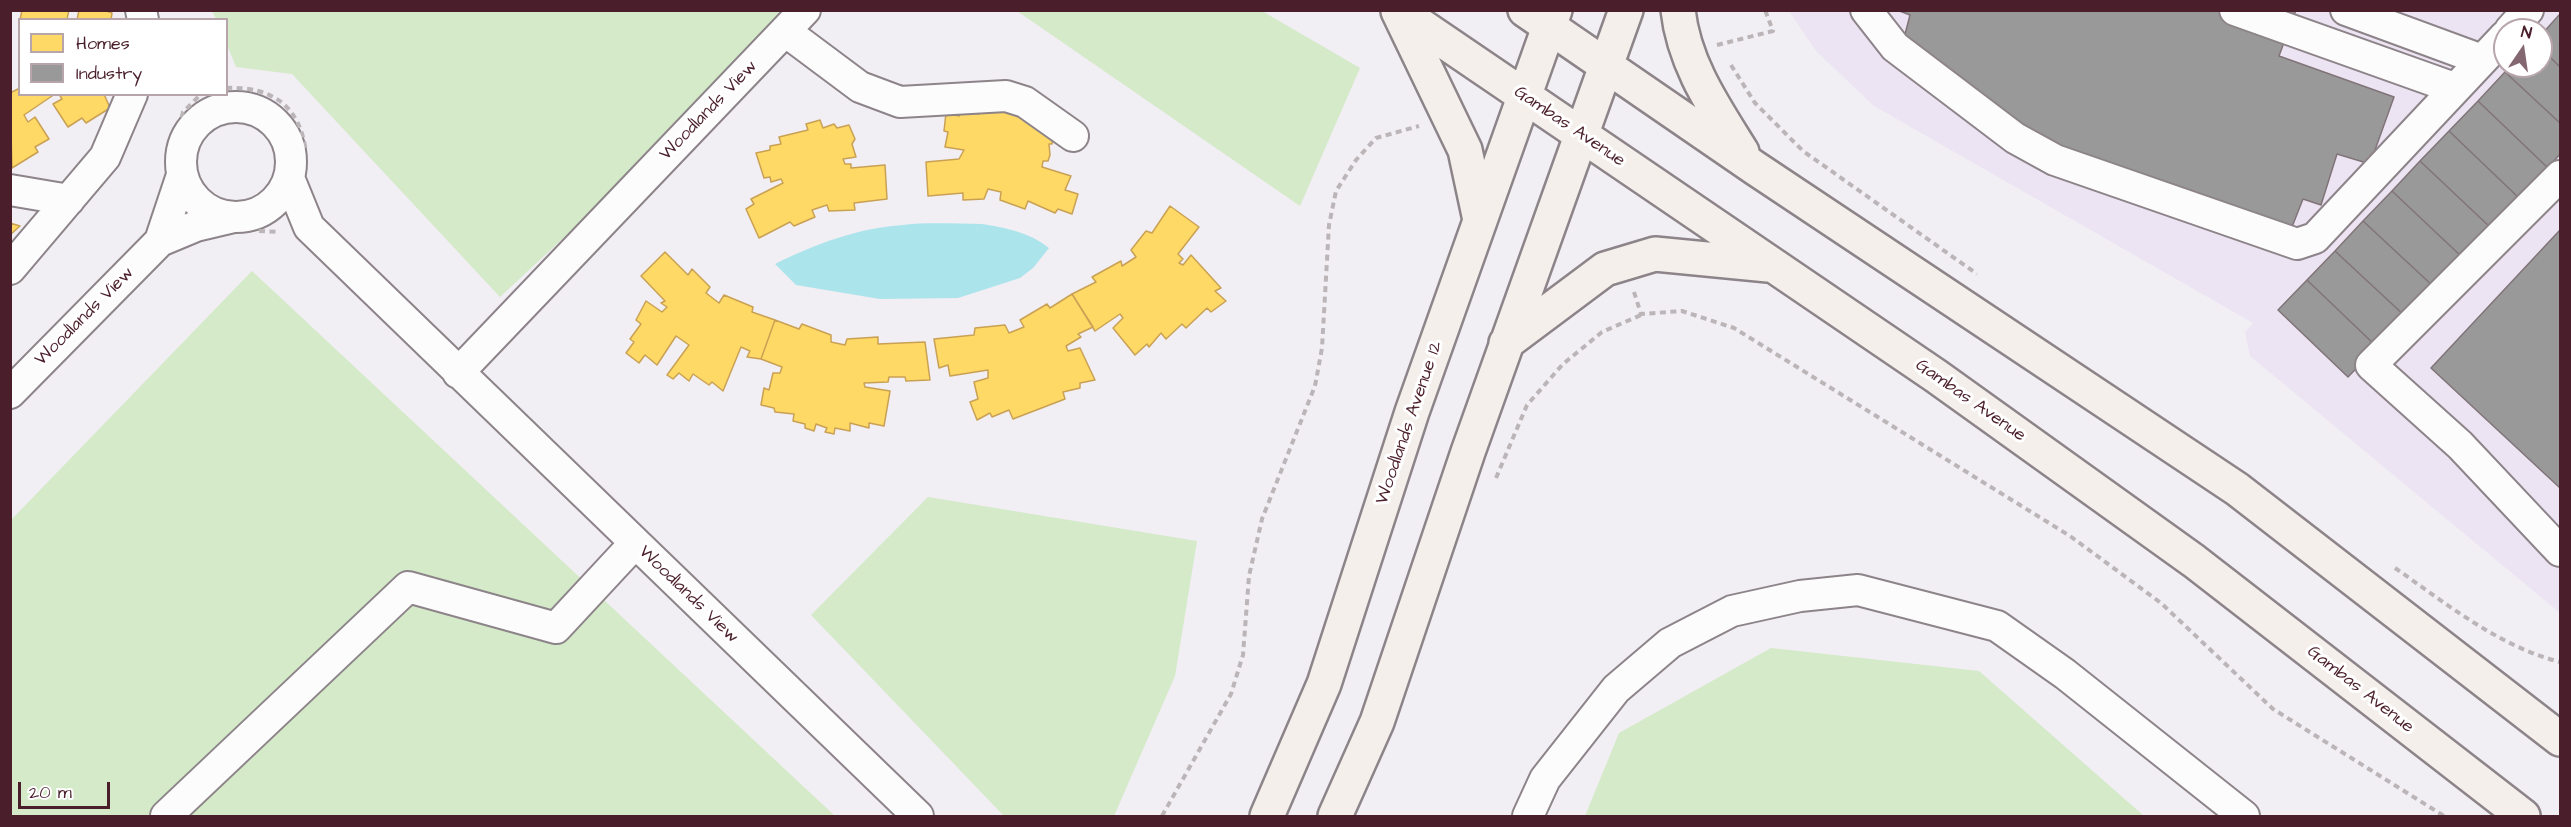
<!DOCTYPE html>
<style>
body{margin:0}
#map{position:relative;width:2571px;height:827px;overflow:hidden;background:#f1eef4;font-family:"Architects Daughter",sans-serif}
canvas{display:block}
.frame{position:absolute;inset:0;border:12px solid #4a1f2b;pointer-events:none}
.legend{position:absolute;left:18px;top:18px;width:210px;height:78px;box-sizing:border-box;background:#fff;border:2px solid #b7a5aa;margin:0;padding:8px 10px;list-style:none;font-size:18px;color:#4a1f2b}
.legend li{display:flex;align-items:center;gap:12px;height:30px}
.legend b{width:30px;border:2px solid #b7a5aa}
.north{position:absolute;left:2493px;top:18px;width:60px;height:60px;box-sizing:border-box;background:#fff;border:2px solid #b7a5aa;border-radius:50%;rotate:13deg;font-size:16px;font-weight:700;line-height:24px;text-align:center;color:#4a1f2b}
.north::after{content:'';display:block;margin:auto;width:21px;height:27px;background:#846771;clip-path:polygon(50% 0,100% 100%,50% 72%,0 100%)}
.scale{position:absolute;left:18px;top:782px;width:92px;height:27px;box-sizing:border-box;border:3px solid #4a1f2b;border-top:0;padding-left:8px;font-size:18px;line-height:21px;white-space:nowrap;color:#4a1f2b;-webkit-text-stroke:4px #fff;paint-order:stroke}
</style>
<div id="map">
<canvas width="2571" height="827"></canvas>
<div class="frame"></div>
<ul class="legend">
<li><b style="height:16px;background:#ffd966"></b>Homes</li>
<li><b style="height:16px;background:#999"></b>Industry</li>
</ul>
<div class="north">N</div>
<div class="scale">20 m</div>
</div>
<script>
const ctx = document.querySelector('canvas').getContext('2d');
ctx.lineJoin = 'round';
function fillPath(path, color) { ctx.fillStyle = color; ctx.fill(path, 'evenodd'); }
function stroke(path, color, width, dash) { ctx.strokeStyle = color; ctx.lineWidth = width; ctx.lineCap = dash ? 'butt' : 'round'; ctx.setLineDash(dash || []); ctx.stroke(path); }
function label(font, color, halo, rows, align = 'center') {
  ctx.font = font + ' "Architects Daughter",sans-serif'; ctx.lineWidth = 6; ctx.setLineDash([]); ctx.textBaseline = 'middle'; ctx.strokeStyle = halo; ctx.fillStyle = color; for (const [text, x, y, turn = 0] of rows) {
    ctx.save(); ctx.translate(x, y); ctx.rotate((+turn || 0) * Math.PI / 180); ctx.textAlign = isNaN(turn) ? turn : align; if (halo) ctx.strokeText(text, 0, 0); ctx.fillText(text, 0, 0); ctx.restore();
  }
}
fillPath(new Path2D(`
 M1789,11H2560V613L2250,356L2245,332L2253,323L1874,106L1816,51ZM2505,30H2541V66H2505Z`), '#ece4f3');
fillPath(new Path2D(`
 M212,11H807L500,297L292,74L236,67L227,45L226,20L216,19Z
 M1017,11H1262L1360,68L1300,206Z
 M252,271L835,816H11L10,521Z
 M928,497L1197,541L1175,676L1114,816H1004L811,615Z
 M1771,648L1979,671L2144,816H1585L1619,733Z`), '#d4eac8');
fillPath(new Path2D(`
 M982,224C1006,228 1029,232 1049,248L1033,268L1020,278L958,298L880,299L796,285L775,264C815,244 858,228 903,225C929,222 956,224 982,224Z`), '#ace4ec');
const homes = new Path2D(`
 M22,10H69L67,19L20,20Z
 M79,10H103L112,13L111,20H77Z
 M20,88V94H55L24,115L28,122L35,117L49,139L35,147L38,152L12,168L10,93Z
 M59,94H104L110,108L86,123L82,118L68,127L53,104L62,99Z
 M980,107L1030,114L1054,129L1052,144H1049L1050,155L1048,161H1043L1042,167L1071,176L1065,190L1078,194L1072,214L1058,209L1055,213L1028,201L1025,209L1000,200L1001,192L988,189L984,199L963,200V193L928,196L926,162L959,159L964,150L945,147L948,132L944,131L946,113L959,116L960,112L979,114Z
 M820,120L823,128L834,124L837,128L849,125L855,139L852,144L856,157L843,159L845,164H851V168L885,165L887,199L854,203L855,210L829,211L827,205L812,210L815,217L794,226L790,222L759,238L746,209L754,204L751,199L783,183L781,179L771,182L770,177L764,178L756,153L770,150V146L781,144L779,137L808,130L806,124Z
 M1170,206L1199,227L1178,254L1183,259L1179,263L1183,265L1191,255L1221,288L1215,291L1226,301L1211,312L1207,308L1186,328L1182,324L1166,339L1161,333L1149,347L1147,344L1135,355L1113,328L1123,318L1120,314L1095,331L1072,294L1096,282L1092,277L1121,261L1122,266L1136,257L1131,250L1146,231L1152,233Z
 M10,223L20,226L10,235Z
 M665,252L688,275L692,269L710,287L706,293L719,303L724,295L753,307L752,312L775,320L761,359L747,357L750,351L741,347L723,391L712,382L709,385L693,374L689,381L679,373L673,379L667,375L689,345L676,336L657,365L645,355L639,363L626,353L634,342L630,339L641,324L636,320L646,301L662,312L667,307L661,303L665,301L641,276Z
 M1072,294L1093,327L1078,334L1081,337L1066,346L1068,351L1080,348L1095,380L1080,383V388L1063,392L1065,399L1013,419L1009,410L992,417L990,413L977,420L970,402L978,399L974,382L988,378V370L950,376L948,365L939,368L934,339L974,335L975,328L1005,325L1009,333L1024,327L1020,320L1047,304L1050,308Z
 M775,320L799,329L802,324L831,335V342L845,345L847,339L878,337V344L925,342L930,380L906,381L905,377H889L888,382L864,383L865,387L890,391L884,426L869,423V428L850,423V431L835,428L834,434L825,432L827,428L816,424L814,431L805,428V424L793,421L794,414L775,412L774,408L761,405L764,388L769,390L773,373H780L782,367L761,359Z`);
fillPath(homes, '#ffd966');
stroke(homes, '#c9a154', 1.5);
const industry = new Path2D(`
 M1897,10H2296L2279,56L2394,97L2370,164L2337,154L2321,205L2303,199L2290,232L1992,123L1997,104L1940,82L1902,46L1910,15Z
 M2560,14V67L2541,48V35Z
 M2541,48L2560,67V123L2505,72L2511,66H2541Z
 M2505,72L2560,123V154L2548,168L2478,101Z
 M2478,101L2548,168L2519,198L2449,131Z
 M2449,131L2519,198L2491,228L2420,161Z
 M2420,161L2491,228L2462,257L2392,191Z
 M2392,191L2462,257L2434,287L2363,221Z
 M2363,221L2434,287L2406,317L2335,251Z
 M2560,230V488L2431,368Z
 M2335,251L2406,317L2377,347L2307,280Z
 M2307,280L2377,347L2348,377L2278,310Z`);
fillPath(industry, '#999');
stroke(industry, '#817478', 1.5);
const minor = new Path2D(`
 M141,10L143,20
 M1866,10L1895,47L2015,138L2055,160L2297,244L2315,238L2505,36
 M2235,10L2454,88
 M2346,10L2482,60
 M2510,30L2528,10
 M785,31L860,87L900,102L1006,96L1025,102L1073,136
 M181 162a55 55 0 1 1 110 0a55 55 0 1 1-110 0Z
 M2560,176L2371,365L2460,445L2560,551
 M289,178L309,227L918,816
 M10,190L69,200
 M160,241L182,175
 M10,269L105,157L132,94
 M458,373L805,10
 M10,393L160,241L196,226L234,217
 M166,816L408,587L556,628L635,543
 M1528,816L1545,779L1616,689L1670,643L1732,611L1800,596L1858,590L1997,626L2065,674L2244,816`);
const major = new Path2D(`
 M1398,10L1936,376L2194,561L2523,816
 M1525,10L1755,168L2237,489L2560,739
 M1678,10C1684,64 1714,107 1742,152
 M1398,11L1465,150L1480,220
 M1506,343L1605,269L1655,254L1768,265
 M1267,816L1324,684L1412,412L1555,10
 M1335,816L1377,722L1468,452L1626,10`);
stroke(minor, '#8d8489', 34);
stroke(major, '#8d8489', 38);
stroke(new Path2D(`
 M1717,45L1773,31L1765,10
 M1731,65L1755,103L1803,151L1977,274
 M226,88C272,86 300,106 306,152
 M174,148L183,112L201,94
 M259,231L279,232
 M1634,292L1641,314L1682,311L1734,328L2070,536L2161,603L2273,709L2444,816
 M1496,478L1527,405L1563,364L1602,332L1641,315
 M2395,568C2447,604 2498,646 2560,662
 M1162,816L1231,694L1243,655L1249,576L1262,519L1315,386L1322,348L1329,225L1336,191L1356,160L1376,138L1419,126`), '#bbb5b8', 4, [6, 4.5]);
stroke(minor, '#fdfcfd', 30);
stroke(major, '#f4efea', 33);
label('18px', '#4a1f2b', '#fff', [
 ["Woodlands View",709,111,-46],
 ["Gambas Avenue",1569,127,34],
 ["Woodlands View",85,317,-45],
 ["Gambas Avenue",1970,401,35],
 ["Woodlands Avenue 12",1410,423,-71],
 ["Woodlands View",688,595,44],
 ["Gambas Avenue",2360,690,38]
]);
</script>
